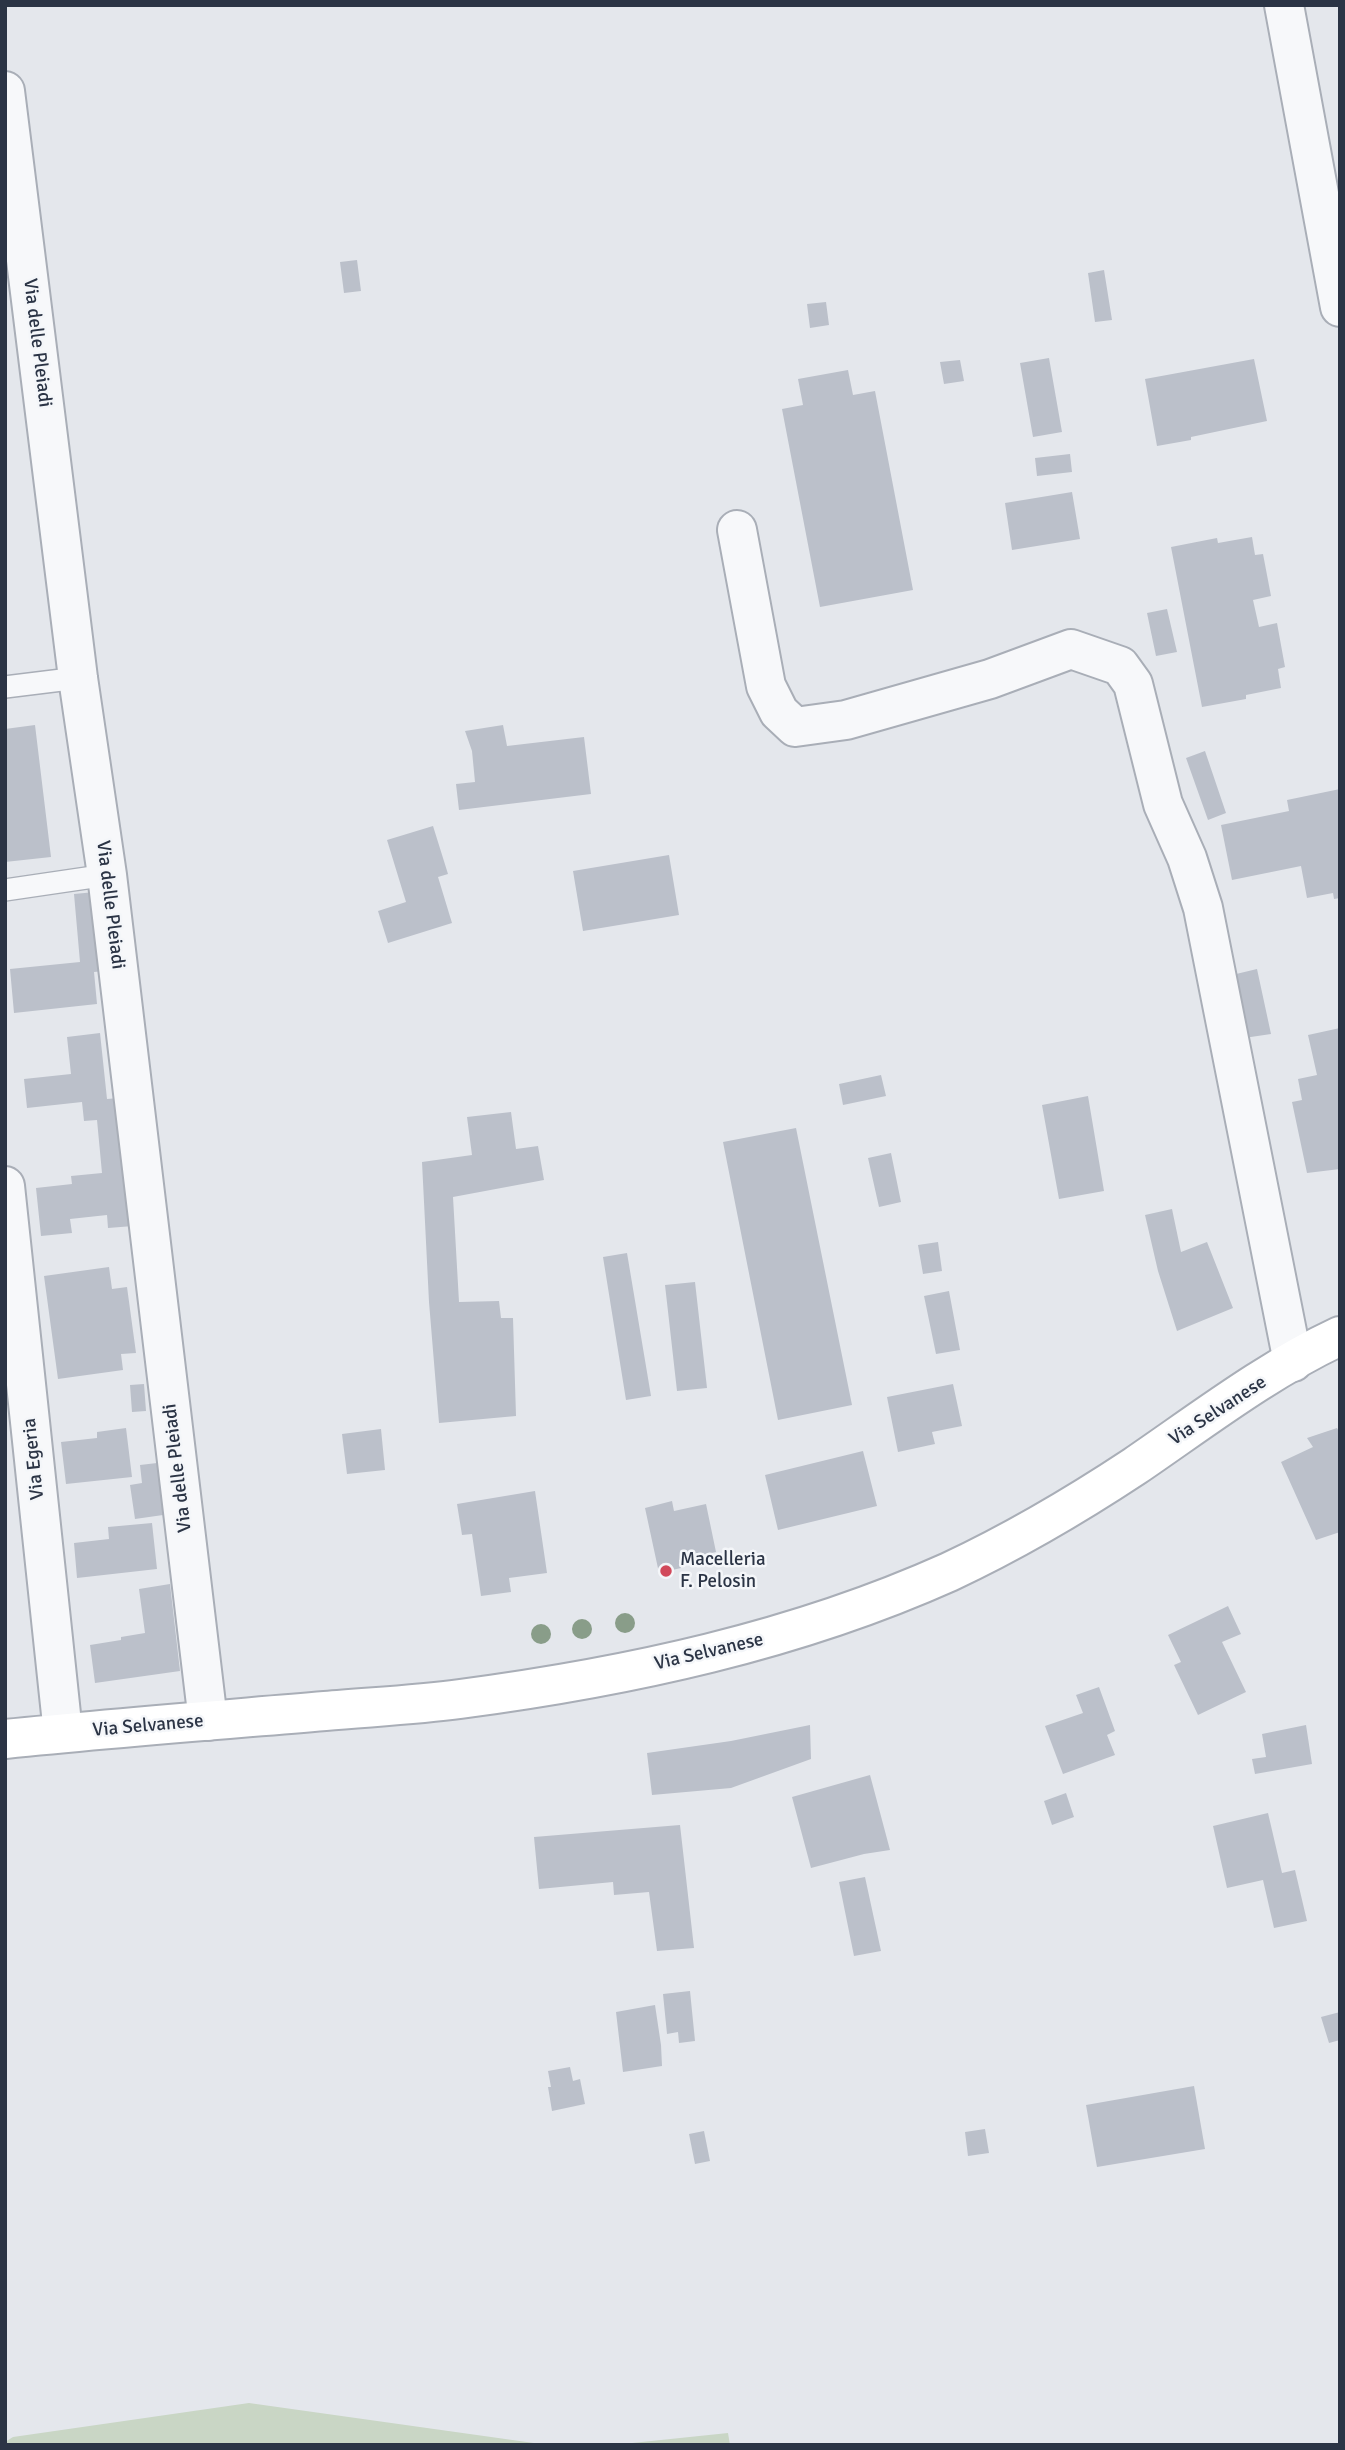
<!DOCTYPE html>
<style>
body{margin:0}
#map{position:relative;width:1345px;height:2450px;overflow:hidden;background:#e4e7ec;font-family:Signika,sans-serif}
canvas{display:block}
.frame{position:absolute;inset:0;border:7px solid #2b3445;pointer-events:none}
</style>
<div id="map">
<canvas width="1345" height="2450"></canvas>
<div class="frame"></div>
</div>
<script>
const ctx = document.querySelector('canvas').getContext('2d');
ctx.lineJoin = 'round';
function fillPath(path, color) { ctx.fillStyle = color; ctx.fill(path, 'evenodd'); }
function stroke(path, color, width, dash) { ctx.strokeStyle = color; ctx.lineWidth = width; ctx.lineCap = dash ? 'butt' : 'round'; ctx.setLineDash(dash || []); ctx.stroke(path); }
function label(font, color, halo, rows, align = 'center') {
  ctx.font = font + ' Signika,sans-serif'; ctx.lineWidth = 5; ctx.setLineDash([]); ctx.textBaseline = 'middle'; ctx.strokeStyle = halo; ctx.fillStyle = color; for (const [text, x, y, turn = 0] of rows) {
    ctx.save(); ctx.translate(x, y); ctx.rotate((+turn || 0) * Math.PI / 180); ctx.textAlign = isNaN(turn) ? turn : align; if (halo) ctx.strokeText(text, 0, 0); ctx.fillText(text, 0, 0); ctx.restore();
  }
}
fillPath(new Path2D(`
 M249,2403L548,2445H5V2442L13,2437Z
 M728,2433L730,2445H613Z`), '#c9d6c5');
fillPath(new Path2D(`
 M357,260L361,291L344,293L340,262Z
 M1104,270L1112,320L1095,322L1088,273Z
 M826,302L829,325L810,328L807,304Z
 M1049,358L1062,432L1033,437L1020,363Z
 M1254,359L1267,421L1191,437V440L1157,446L1145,379Z
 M960,360L964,381L944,384L940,362Z
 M848,370L853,395L875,391L913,590L820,607L782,409L803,405L798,379Z
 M1070,454L1072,472L1037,476L1035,458Z
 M1072,492L1080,539L1012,550L1005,503Z
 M1252,537L1255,555L1263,554L1271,596L1253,600L1259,627L1277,623L1285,667L1278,669L1281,688L1246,695V699L1202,707L1171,547L1217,538L1218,543Z
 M1167,609L1177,652L1156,656L1147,613Z
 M35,725L51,857L5,862V729Z
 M503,725L507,746L584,737L591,794L459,810L456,784L475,782L472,751L465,731Z
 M1205,751L1226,813L1208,820L1186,758Z
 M1340,789V898L1334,899L1333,893L1307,898L1301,866L1232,880L1221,825L1289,811L1287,800Z
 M433,826L448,874L438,877L452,923L388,943L378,911L406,902L387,840Z
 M669,855L679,915L583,931L573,871Z
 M95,892L104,971L94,972L97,1004L14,1013L10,969L80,962L74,894Z
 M1257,969L1271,1034L1244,1038L1232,975Z
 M1340,1028V1169L1307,1173L1292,1102L1302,1100L1298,1079L1317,1075L1308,1035Z
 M100,1033L107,1099L119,1098L133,1226L108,1228L107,1215L70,1219L72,1233L41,1236L36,1188L72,1184L71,1176L102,1173L97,1120L84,1121L82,1102L27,1108L24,1079L71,1074L67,1037Z
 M881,1075L886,1096L843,1105L839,1084Z
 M1088,1096L1104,1191L1059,1199L1042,1105Z
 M511,1112L516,1149L538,1146L544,1180L453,1197L459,1302L499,1301L501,1318H513L516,1416L439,1423L429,1302L422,1162L472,1155L467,1117Z
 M796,1128L852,1405L778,1420L723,1142Z
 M891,1153L901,1202L879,1207L868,1158Z
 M1172,1209L1181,1252L1207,1242L1233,1308L1177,1331L1158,1271L1145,1215Z
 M938,1242L942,1271L923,1274L918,1245Z
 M627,1253L651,1396L626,1400L603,1257Z
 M109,1267L112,1289L127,1287L136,1353L121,1354L123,1370L58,1379L44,1276Z
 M695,1282L707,1388L677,1391L665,1285Z
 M949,1291L960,1350L936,1354L924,1296Z
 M144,1384L146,1411L132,1412L130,1385Z
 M953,1384L962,1426L932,1432L935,1444L898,1452L887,1397Z
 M126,1428L132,1477L66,1484L61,1442L97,1438V1432Z
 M1337,1428L1340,1433V1532L1316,1540L1281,1462L1313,1447L1307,1438Z
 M381,1429L385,1470L347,1474L342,1434Z
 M863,1451L877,1506L778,1530L765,1475Z
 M157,1463L163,1515L135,1519L130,1485L142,1483L140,1465Z
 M535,1491L547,1573L509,1578L511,1592L481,1596L472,1534L462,1535L457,1504Z
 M672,1501L674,1511L706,1504L716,1552L679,1560L681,1568L659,1573L645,1508Z
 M152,1523L157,1569L77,1578L74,1543L109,1539L108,1527Z
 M170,1584L180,1671L95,1683L90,1645L121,1640V1637L145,1633L139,1589Z
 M1228,1606L1241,1634L1222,1642L1246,1692L1198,1715L1174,1665L1181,1662L1168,1635Z
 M1099,1687L1115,1731L1107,1735L1115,1755L1063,1774L1045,1726L1083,1713L1076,1695Z
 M810,1725L811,1759L731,1788L652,1795L647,1753L731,1741Z
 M1306,1725L1312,1764L1255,1774L1252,1759L1266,1757L1262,1734Z
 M870,1775L890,1850L864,1854L811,1868L792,1797Z
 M1066,1793L1074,1817L1052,1825L1044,1801Z
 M1268,1813L1282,1873L1295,1870L1307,1921L1274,1928L1263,1880L1227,1888L1213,1826Z
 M680,1825L694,1948L657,1951L649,1892L614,1895L613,1882L539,1889L534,1837Z
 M865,1877L881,1951L854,1956L839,1882Z
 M690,1991L695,2041L679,2043L678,2032L667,2034L663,1994Z
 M655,2005L661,2045L662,2066L623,2072L616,2012Z
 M1340,2012V2040L1329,2043L1321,2017Z
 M570,2067L573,2081L580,2079L585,2104L552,2111L548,2087H551L548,2071Z
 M1194,2086L1205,2149L1097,2167L1086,2105Z
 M985,2129L989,2153L968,2156L965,2132Z
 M704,2131L710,2161L695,2164L689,2134Z`), '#bbc0ca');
const lane = new Path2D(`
 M5,687L78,678
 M5,890L107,875`);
const street = new Path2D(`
 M1284,5L1340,307
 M5,91L78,678L107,875L208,1721
 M737,530L766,686L779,712L795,727L846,720L990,679L1071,649L1120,666L1133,684L1163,804L1187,858L1203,908L1293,1362
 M5,1186L63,1733`);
const secondary = new Path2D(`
 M5,1739C112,1728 218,1720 325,1711C370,1707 416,1705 460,1699C627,1677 795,1641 949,1572C1013,1542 1076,1505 1135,1466C1201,1421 1267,1370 1340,1336`);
stroke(lane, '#a9aeb7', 24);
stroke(street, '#a9aeb7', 42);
stroke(secondary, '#a9aeb7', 42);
stroke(lane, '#f7f8fa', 21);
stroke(street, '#f7f8fa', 38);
stroke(secondary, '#fff', 38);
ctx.fillStyle = '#899d89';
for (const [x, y] of [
 [625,1623],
 [582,1629],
 [541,1634]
]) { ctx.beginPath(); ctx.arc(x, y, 10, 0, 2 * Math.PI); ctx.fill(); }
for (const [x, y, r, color] of [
 [666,1571,7,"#d1495b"]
]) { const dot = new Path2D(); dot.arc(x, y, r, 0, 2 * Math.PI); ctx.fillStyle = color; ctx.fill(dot); stroke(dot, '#f4f6f9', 2.5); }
label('19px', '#2b3445', '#f4f6f9', [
 ["Via delle Pleiadi",37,343,83],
 ["Via delle Pleiadi",110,905,83],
 ["Via Selvanese",1218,1411,-33],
 ["Via Egeria",34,1459,-96],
 ["Via delle Pleiadi",178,1468,-97],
 ["Via Selvanese",709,1652,-13],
 ["Via Selvanese",148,1726,-5]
]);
label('19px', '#2b3445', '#f4f6f9', [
 ["Macelleria",680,1560],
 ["F. Pelosin",680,1582]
], 'left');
</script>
